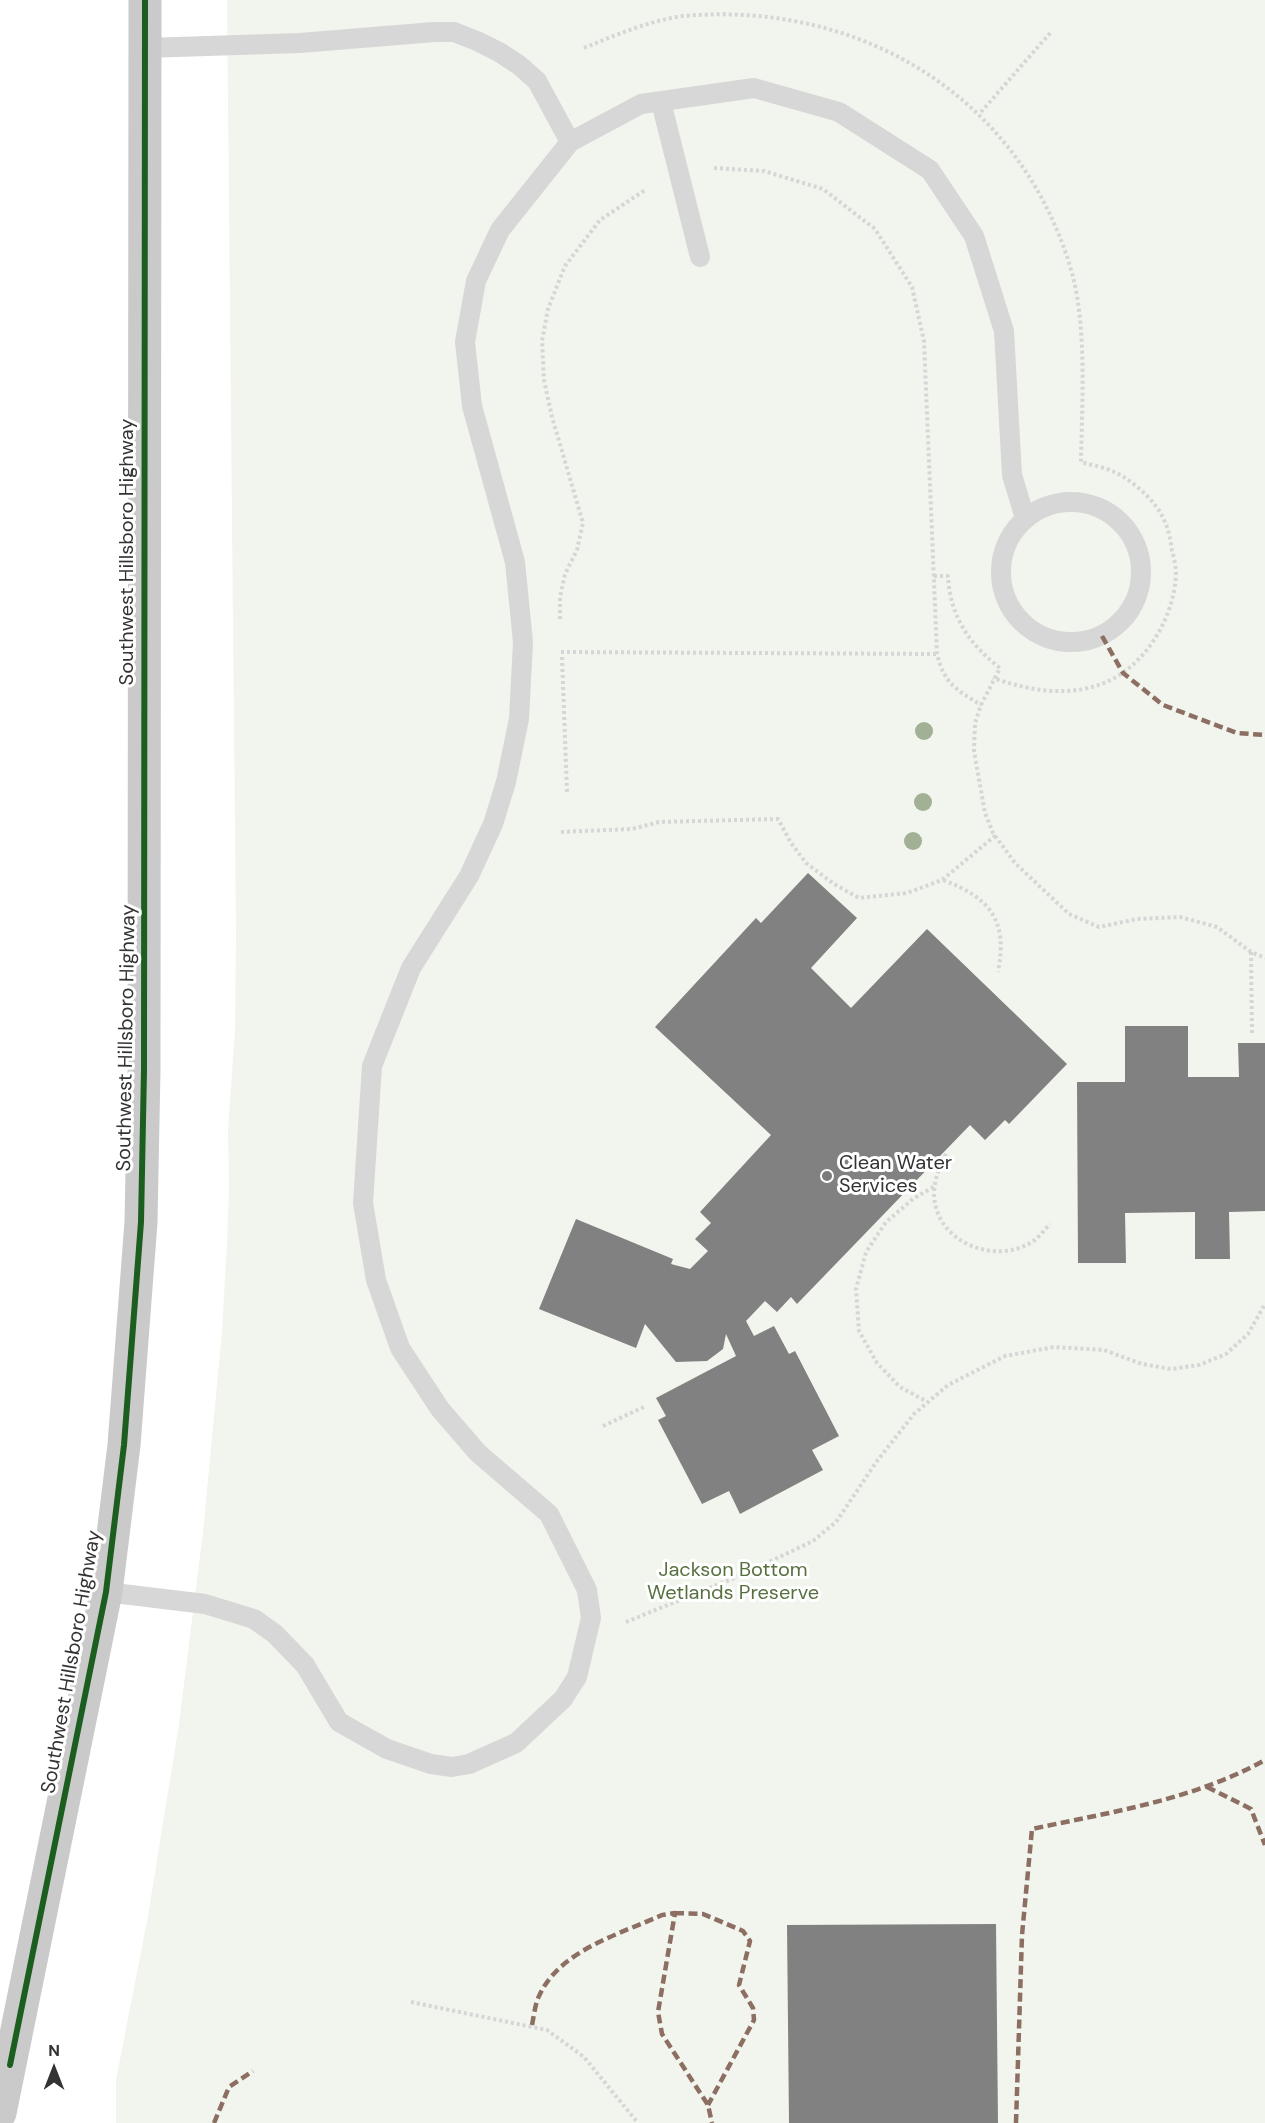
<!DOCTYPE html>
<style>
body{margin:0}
#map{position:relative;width:1265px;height:2123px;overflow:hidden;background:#fff;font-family:"DM Sans",sans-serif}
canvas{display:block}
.north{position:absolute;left:24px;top:2039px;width:60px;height:60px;-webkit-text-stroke:4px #fff;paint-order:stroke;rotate:0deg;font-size:16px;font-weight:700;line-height:24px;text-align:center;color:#333}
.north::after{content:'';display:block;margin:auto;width:21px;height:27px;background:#333;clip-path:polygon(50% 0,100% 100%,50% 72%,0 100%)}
</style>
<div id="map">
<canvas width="1265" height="2123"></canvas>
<div class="north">N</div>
</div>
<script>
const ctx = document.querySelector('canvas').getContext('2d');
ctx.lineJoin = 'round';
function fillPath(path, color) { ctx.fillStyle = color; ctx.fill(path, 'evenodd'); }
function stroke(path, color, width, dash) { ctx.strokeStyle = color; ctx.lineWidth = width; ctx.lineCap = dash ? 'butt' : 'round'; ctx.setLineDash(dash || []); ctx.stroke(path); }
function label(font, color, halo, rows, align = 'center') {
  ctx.font = font + ' "DM Sans",sans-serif'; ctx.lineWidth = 6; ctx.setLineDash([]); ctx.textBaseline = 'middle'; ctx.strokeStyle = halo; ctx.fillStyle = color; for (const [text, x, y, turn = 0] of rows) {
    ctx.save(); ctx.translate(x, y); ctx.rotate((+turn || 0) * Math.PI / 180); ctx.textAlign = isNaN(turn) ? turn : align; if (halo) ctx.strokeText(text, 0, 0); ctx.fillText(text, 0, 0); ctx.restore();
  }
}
fillPath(new Path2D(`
 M227,0H1265V2123H116V2080L148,1916L179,1724L203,1532L222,1332L227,1243L229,1187L228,1130L235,1030L236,933Z`), '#f1f5ed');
fillPath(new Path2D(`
 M808,873L857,918L811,968L851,1008L927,929L1067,1064L1009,1124L1005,1120L985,1140L970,1125L797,1304L791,1297L777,1312L765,1301L746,1321L754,1336L774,1326L789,1354L795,1351L839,1436L812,1450L823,1470L740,1514L729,1491L702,1504L658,1420L666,1416L656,1398L736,1356L726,1334L723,1349L707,1361L676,1362L645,1324L636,1348L539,1309L576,1219L673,1259L671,1264L690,1269L708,1251L695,1239L711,1223L700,1212L771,1135L655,1027L756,918L761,923Z
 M1125,1026H1188V1077H1239L1238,1043H1265V1211L1229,1212L1230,1259H1195V1212L1125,1213L1126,1263H1078L1077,1082H1125Z
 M996,1924L998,2123H789L787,1925Z`), '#818181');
stroke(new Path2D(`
 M584,48C616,35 648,21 683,16C864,0 1023,100 1072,273C1087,329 1082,404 1081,462C1091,465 1103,467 1112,471C1127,477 1145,492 1155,505C1166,519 1170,534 1172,551C1174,558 1176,566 1176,574C1174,622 1140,675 1092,687C1058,696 1025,689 993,678
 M981,112L1051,32
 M714,168L764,171L823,189L875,229L912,287L924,341L937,654C944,684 957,690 981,705
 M934,576H948C950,616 969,644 1000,668L981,705L975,723L974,751L985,813L993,833L1015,863L1069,914L1099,927L1137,919L1180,917L1217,927L1251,952L1265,958
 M560,619V597L565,574L577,550L583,523L552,417L544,380L542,341L548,309L565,266L600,220L645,190
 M561,652L937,654
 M562,657L567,792
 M561,832L632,829L659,822L778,819L791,843L806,863L834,884L859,898L907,893L942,880L996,835
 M943,880C991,898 1008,921 998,972
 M1251,952L1252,1033
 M946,1154C940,1167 934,1179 934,1194C935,1243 997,1267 1035,1240C1040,1236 1045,1229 1050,1224
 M924,1400L900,1387L877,1363L859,1331L856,1289L866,1252L886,1222L913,1199L935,1186
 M603,1426L646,1406
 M626,1622L744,1574L813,1541L836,1522L877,1461L914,1414L948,1385L1005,1356L1054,1347L1104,1350L1142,1364L1171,1369L1199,1365L1226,1354L1248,1334L1265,1304
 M411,2002L547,2030L584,2057L638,2123`), '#d6d6d6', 4, [3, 3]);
stroke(new Path2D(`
 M145,48L300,43L434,32H454L477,41L499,52L519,65L537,81L570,142
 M661,102L700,257
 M1001 572a70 70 0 1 1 140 0a70 70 0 1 1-140 0Z
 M106,1592L205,1604L254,1619L275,1634L305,1665L339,1722L387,1749L431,1764L452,1767L469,1764L516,1743L563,1699L577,1677L591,1618L587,1590L549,1514L478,1453L440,1409L400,1348L376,1280L363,1203L372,1066L411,968L469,876L493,824L506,782L519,719L523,642L515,562L472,406L465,342L476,281L500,230L570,142L641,104L754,88L839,112L930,170L974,236L1004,331L1012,475L1025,518`), '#d7d7d7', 20);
stroke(new Path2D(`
 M0,2113L106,1592L124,1445L141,1222L144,1070L145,0`), '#cacaca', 33);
stroke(new Path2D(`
 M1102,636L1123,673L1163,705L1237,733L1265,735
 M1207,1787L1251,1809L1265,1845
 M675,1913L703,1914L743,1931L750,1941L739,1985L753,2008L754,2020L708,2105
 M532,2025C534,2016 535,2003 540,1994C561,1950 620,1934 662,1915L675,1913L658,2012L662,2034L708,2105L712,2123
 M214,2123L229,2087L253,2071
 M1016,2123L1022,1935L1032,1829C1111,1812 1193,1800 1265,1760`), '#8d6e63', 4.5, [9, 4.5]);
stroke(new Path2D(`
 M10,2065L106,1592L124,1445L141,1222L144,1070L145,0`), '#1b5e20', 6);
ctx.fillStyle = '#a2b095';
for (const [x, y] of [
 [924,731],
 [923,802],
 [913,841]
]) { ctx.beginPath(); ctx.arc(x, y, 9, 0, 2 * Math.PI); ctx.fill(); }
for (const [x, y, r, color] of [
 [827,1176,6,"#7a7a7a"]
]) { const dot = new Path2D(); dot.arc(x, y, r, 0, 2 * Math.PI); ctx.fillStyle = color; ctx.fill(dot); stroke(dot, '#fff', 2); }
label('20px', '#333', '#fff', [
 ["Southwest Hillsboro Highway",128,552,-90],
 ["Southwest Hillsboro Highway",127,1038,-89],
 ["Southwest Hillsboro Highway",72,1662,-80]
]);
label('20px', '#333', '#fff', [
 ["Clean Water",839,1164],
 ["Services",839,1187]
], 'left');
label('20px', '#56703f', '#fff', [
 ["Jackson Bottom",733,1571],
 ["Wetlands Preserve",733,1594]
]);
</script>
